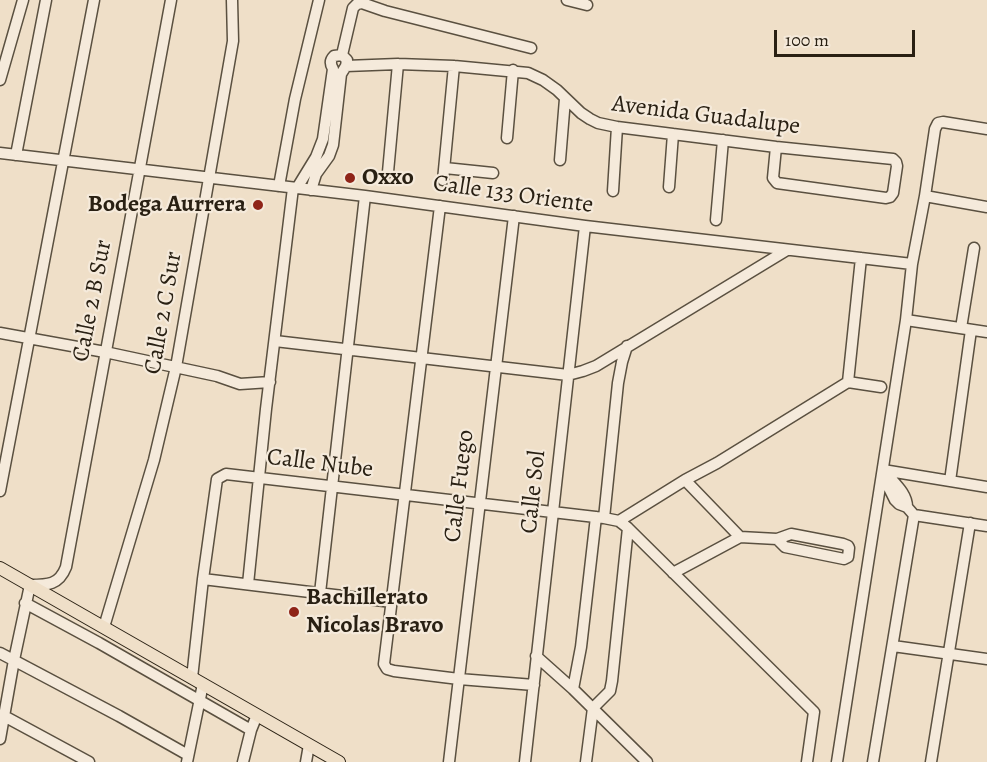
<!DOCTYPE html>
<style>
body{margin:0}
#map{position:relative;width:987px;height:762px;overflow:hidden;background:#efdfc8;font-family:Alegreya,serif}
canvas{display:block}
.scale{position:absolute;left:774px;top:30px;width:141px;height:27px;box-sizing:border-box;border:3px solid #292013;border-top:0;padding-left:8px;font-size:18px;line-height:21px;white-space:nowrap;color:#292013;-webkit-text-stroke:4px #f5eadb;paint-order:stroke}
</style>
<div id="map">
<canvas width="987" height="762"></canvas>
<div class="scale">100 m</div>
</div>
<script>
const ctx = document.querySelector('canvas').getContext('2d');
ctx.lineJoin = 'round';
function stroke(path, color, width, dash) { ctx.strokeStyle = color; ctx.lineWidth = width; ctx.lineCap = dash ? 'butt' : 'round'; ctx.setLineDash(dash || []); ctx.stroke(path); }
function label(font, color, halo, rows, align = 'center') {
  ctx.font = font + ' Alegreya,serif'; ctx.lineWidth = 4.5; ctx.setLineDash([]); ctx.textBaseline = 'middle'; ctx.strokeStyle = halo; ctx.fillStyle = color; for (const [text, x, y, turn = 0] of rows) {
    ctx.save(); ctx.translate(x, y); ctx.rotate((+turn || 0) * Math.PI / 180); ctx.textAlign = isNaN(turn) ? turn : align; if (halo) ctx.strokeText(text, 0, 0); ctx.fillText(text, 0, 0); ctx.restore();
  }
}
const minor = new Path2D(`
 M567,0L587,5
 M346,66L398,64L454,66L528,73L543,80L557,90L581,113L590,119L598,123L617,127L776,147L893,159L896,162L897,166L893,193L890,197L886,198L777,183L773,178L776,147
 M346,66L347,60L342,55L353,8L357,4L362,3L385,11L531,48
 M0,80L23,0
 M507,138L513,70
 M0,153L365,196L585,226L912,264
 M16,155L46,0
 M560,160L565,99
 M445,168L493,173
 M388,172L398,64
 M443,180L454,66
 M279,186L295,99L319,0
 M669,187L673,134
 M297,188L316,157L323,139L333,69C330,64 330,60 334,56L342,55
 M311,190L316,174L329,156L333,145L341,74L346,66
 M613,191L617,127
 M925,196L987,207
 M440,206L384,664L387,669L394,671L459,679L534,685
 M716,220L723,140
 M906,320L987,332
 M961,328L974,248
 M0,333L105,352L217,376L240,384L270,382
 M275,341L568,375L583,371L596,366L787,250
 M848,382L861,258
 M848,382L881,387
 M883,470L987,487
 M885,472C894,483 907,493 907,507
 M883,476L895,500L899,504L907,507L914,515L987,526
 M685,480L740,537
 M950,481L971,330
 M0,491L94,0
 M604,518L618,383L622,362L627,346
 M619,521L685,480L717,463L848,382
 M740,537L777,539L791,534L843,544L848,546L849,548L848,557L844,559L785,547L777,539
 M673,573L740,537
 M203,579L392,602
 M248,584L266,409L293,188
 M320,593L365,196
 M25,603L99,643L251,730
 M104,627L154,460L176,367L233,41L232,0
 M893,646L987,659
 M0,653L119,716L188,755
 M536,656L573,689L647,762
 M192,678L203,579L217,479L226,474L604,518L619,521L628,528L814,712L807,762
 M573,689L581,647L596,517
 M4,716L89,762
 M0,739L14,660L30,585C48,585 59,585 66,567L171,0
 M187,762L203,684
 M243,762L251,730L257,715
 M306,762L309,745
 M449,762L514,216
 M525,762L585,226
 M586,762L593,708L610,691L612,681L628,528
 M837,762L906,320L912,264L925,196L935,129L938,123L943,122L987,129
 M873,762L914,515
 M931,762L970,523`);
const major = new Path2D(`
 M0,568L339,762`);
stroke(minor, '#5a5040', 13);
stroke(major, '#292013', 14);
stroke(minor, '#f5eadb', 10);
stroke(major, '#efdfc8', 12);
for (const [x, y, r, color] of [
 [350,178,6,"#8f2418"],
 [258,205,6,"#8f2418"],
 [294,612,6,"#8f2418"]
]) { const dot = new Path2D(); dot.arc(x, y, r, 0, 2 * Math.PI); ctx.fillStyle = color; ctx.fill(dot); stroke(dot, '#f5eadb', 2); }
label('24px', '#292013', '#f5eadb', [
 ["Avenida Guadalupe",706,116,7],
 ["Calle 133 Oriente",513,195,8],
 ["Calle 2 B Sur",93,301,-79],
 ["Calle 2 C Sur",164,313,-80],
 ["Calle Nube",320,464,7],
 ["Calle Fuego",460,486,-83],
 ["Calle Sol",534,492,-84]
]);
label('bold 24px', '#292013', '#f5eadb', [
 ["Oxxo",362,178],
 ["Bodega Aurrera",246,205,"right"],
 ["Bachillerato",306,598],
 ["Nicolas Bravo",306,626]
], 'left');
</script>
